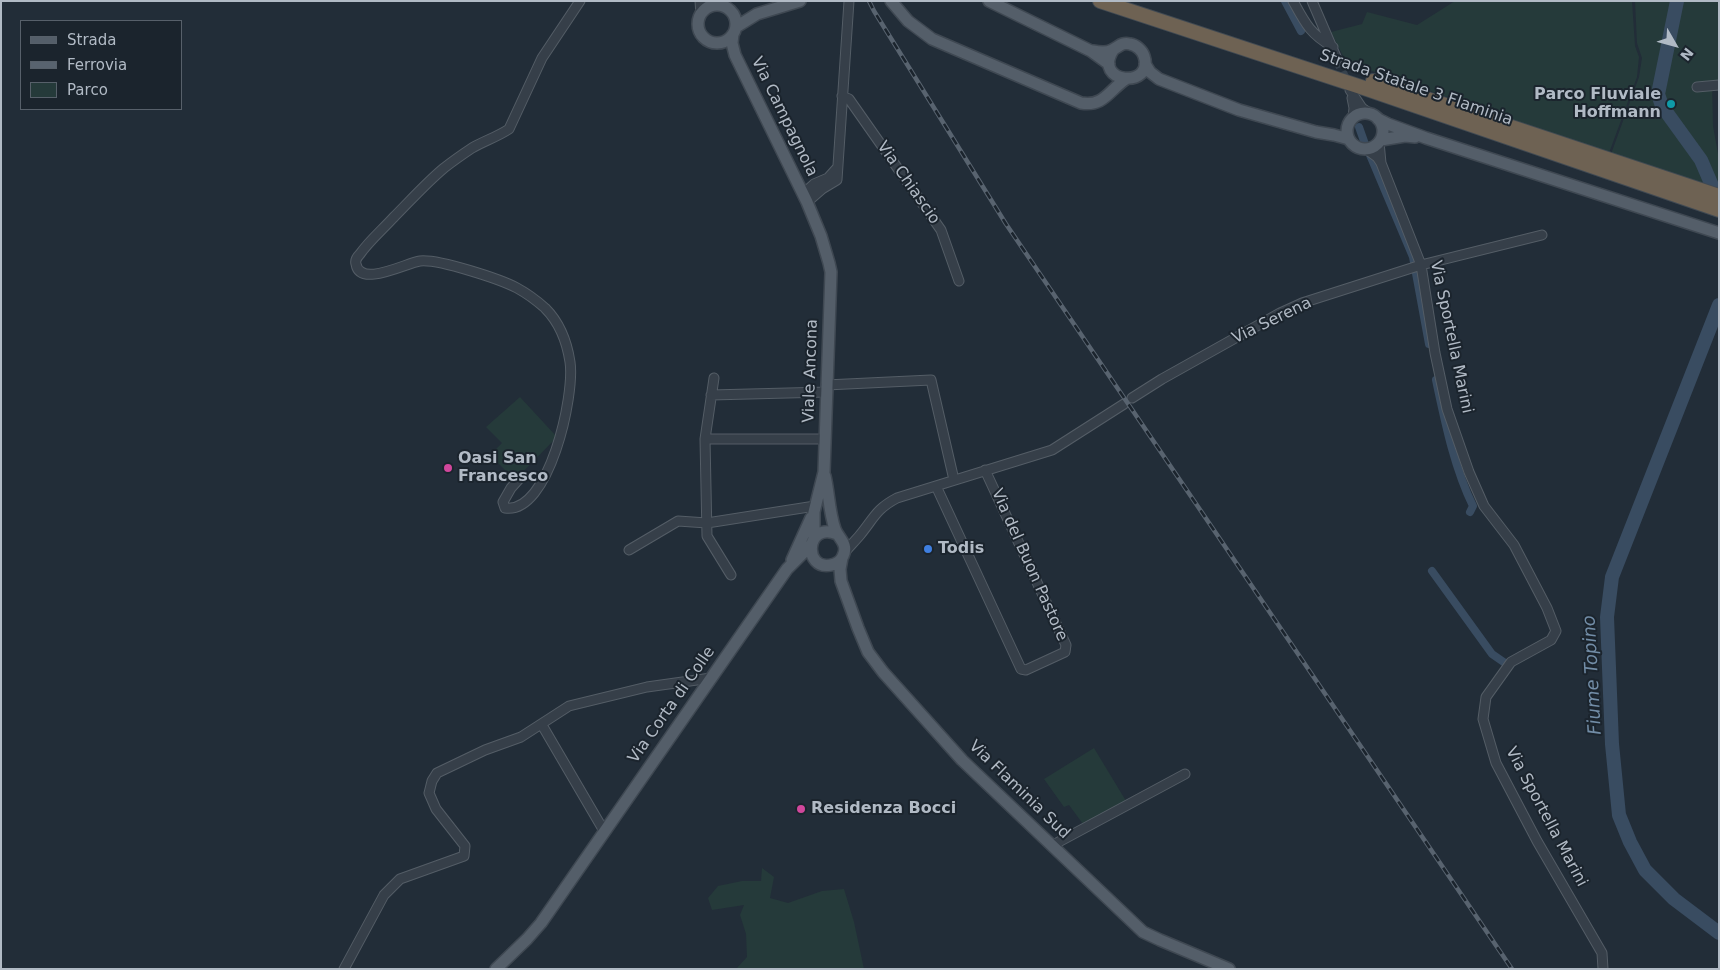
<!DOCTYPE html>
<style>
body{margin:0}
#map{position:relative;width:1720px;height:970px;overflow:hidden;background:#222d38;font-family:"DejaVu Sans",sans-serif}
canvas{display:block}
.frame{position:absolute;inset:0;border:2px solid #b1bac5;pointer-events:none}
.legend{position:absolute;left:20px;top:20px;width:162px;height:90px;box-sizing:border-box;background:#1b242d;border:1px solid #57606a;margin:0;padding:6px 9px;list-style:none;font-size:15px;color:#b1bac5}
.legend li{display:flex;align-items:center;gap:10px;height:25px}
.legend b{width:25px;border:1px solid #57606a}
.north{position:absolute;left:1650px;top:20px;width:50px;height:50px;-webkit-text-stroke:4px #1b242d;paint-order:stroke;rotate:128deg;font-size:14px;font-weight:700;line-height:20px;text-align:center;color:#b1bac5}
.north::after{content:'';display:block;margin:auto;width:18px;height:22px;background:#b1bac5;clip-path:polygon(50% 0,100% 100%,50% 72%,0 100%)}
</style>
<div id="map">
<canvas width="1720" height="970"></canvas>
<div class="frame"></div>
<ul class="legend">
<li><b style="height:6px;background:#545e69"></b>Strada</li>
<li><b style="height:6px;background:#58636f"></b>Ferrovia</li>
<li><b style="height:14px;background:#253a3a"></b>Parco</li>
</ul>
<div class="north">N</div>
</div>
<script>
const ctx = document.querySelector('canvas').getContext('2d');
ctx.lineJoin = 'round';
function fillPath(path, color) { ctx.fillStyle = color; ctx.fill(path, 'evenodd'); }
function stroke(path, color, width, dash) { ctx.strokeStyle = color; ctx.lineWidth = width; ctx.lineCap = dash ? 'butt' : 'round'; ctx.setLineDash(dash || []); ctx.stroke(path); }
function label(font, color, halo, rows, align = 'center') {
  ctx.font = font + ' "DejaVu Sans",sans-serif'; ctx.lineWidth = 4; ctx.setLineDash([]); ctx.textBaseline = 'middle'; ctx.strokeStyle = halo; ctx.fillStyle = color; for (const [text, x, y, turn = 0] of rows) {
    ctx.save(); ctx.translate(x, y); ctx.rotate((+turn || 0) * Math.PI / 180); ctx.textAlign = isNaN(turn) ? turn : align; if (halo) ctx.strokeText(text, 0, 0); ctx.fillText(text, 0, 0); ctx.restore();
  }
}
fillPath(new Path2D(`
 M1455,1H1632L1635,46L1639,57L1637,77L1609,153L1346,62L1331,32L1362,24L1367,12L1417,25Z
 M1635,1H1719V83H1712L1713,126L1719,159V188L1611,154L1639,77L1642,58L1637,43Z
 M520,397L557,437L515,480L490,455L502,443L486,427Z
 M1094,748L1126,801L1083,824L1069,805L1064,807L1044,779Z
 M762,868L774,877L770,898L788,903L822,891L844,889L854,922L864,969H736L747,957L746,934L740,915L744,905L712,910L708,898L718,886L742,881H761Z`), '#253a3a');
stroke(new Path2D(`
 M1285,1L1301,31
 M1359,127L1365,144
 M1370,155L1413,257L1429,344
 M1436,380C1445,422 1454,467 1473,506L1470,512
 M1432,571L1492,654L1505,663`), '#394c61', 8);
stroke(new Path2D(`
 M1677,1L1658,94L1662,106L1701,160L1719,202
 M1719,305L1612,577L1607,617L1612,744L1619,815L1630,842L1645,870L1674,899L1719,933`), '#394c61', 14);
stroke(new Path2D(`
 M1337,59L1347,83`), '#37424d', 9, [9, 4.5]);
const minor = new Path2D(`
 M700,1L701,15
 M710,1L719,5
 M1293,1C1305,23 1310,34 1333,47
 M1312,1L1337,59
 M1697,87L1719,85
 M1350,90L1362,108L1369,113
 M842,96L849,99L941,230L959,281
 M1352,98L1354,108L1353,117
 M1379,142L1381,163L1421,265L1435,353L1447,409L1469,472L1484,506L1514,545L1547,608L1556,631L1551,640L1511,662L1486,697L1483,719L1496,763L1537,841L1602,953L1603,969
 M1366,149L1377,157L1381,163
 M804,193L814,184L828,178L837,168
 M807,202L822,189L837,180L849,1
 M714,378L705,439L707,536L731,575
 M826,385L931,380L954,480
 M711,395L826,392
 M1132,398L1162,379L1280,313L1302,303L1421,265L1542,235
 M705,439H825
 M520,478L511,488L503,502L505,508C549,515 575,395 570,362C567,342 559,322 545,308C536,300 528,294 517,288C500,279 439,259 420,261C406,263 360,288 356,264C355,261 357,257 360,254C369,241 382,230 393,218C410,201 426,183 444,168C453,161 463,154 472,148C484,141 497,137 509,129L542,58L580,1
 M936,486L1021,669L1026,670L1065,652L1066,645L985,470
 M629,550L678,521L707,523L815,506
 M844,553C849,547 855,541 860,535C874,518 876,509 897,498L1052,450L1124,404
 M542,725L604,831
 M1053,845L1185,774
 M344,969L384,895L400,879L464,856L465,846L436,809L429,793L432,781L437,773L485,750L521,737L569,706L647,687L711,678`);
const major = new Path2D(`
 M891,1L908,21L932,39L1081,103C1104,107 1109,90 1126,79
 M989,1L1091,51L1109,64
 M698 24a19 19 0 1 1 38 0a19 19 0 1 1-38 0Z
 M736,27L757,14L800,1
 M733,34L732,43L735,55L807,202L821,236L829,263L831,272L824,472L814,512V539
 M1093,51C1099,52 1107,53 1112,50C1119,47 1121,42 1130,44C1136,45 1142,50 1144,56C1155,89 1092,84 1113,50
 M1145,64L1150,72L1159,79L1239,110L1316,132L1334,135L1349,139
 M1347 131a18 18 0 1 1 36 0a18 18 0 1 1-36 0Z
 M1378,119L1388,124L1426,138L1719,233
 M1381,140L1405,136L1415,137
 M825,476C829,493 829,512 835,529C838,538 849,544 843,556C841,561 836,564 831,565C803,571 805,521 837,534
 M842,558L840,569L841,581L858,628L868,652L883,672L962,760L1143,932L1160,940L1229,969
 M792,560L811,518
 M496,969L527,939L541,923L787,569L811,545`);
const highway = new Path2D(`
 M1100,1L1367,89L1719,210
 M1373,81L1719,196`);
stroke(minor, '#545d66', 11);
stroke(major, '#3f4852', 14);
stroke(highway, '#414a53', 16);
stroke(minor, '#363f49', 9);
stroke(major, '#545e69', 11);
stroke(highway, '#6e6253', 14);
const rail = new Path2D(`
 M869,1L874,11L1006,224L1512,969`);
stroke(rail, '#58636f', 4.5);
stroke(rail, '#1b242d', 2.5, [8]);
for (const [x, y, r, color] of [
 [1671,104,5,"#0f9aa8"],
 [448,468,5,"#d1479c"],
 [928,549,5,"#3f7fe0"],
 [801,809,5,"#d1479c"]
]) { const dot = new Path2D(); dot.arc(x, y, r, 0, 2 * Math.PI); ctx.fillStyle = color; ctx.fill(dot); stroke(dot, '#1b242d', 2); }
label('16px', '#b1bac5', '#1b242d', [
 ["Strada Statale 3 Flaminia",1416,88,19],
 ["Via Campagnola",784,117,64],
 ["Via Chiascio",908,183,55],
 ["Via Serena",1272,321,-26],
 ["Via Sportella Marini",1451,337,78],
 ["Viale Ancona",811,371,-88],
 ["Via del Buon Pastore",1029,565,66],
 ["Via Corta di Colle",672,705,-55],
 ["Via Flaminia Sud",1019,790,44],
 ["Via Sportella Marini",1546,817,62]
]);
label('bold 16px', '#b1bac5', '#1b242d', [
 ["Parco Fluviale",1661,95,"right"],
 ["Hoffmann",1661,113,"right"],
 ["Oasi San",458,459],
 ["Francesco",458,477],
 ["Todis",938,549],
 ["Residenza Bocci",811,809]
], 'left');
label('italic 18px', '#728da7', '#1b242d', [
 ["Fiume Topino",1593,675,-93]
]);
</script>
